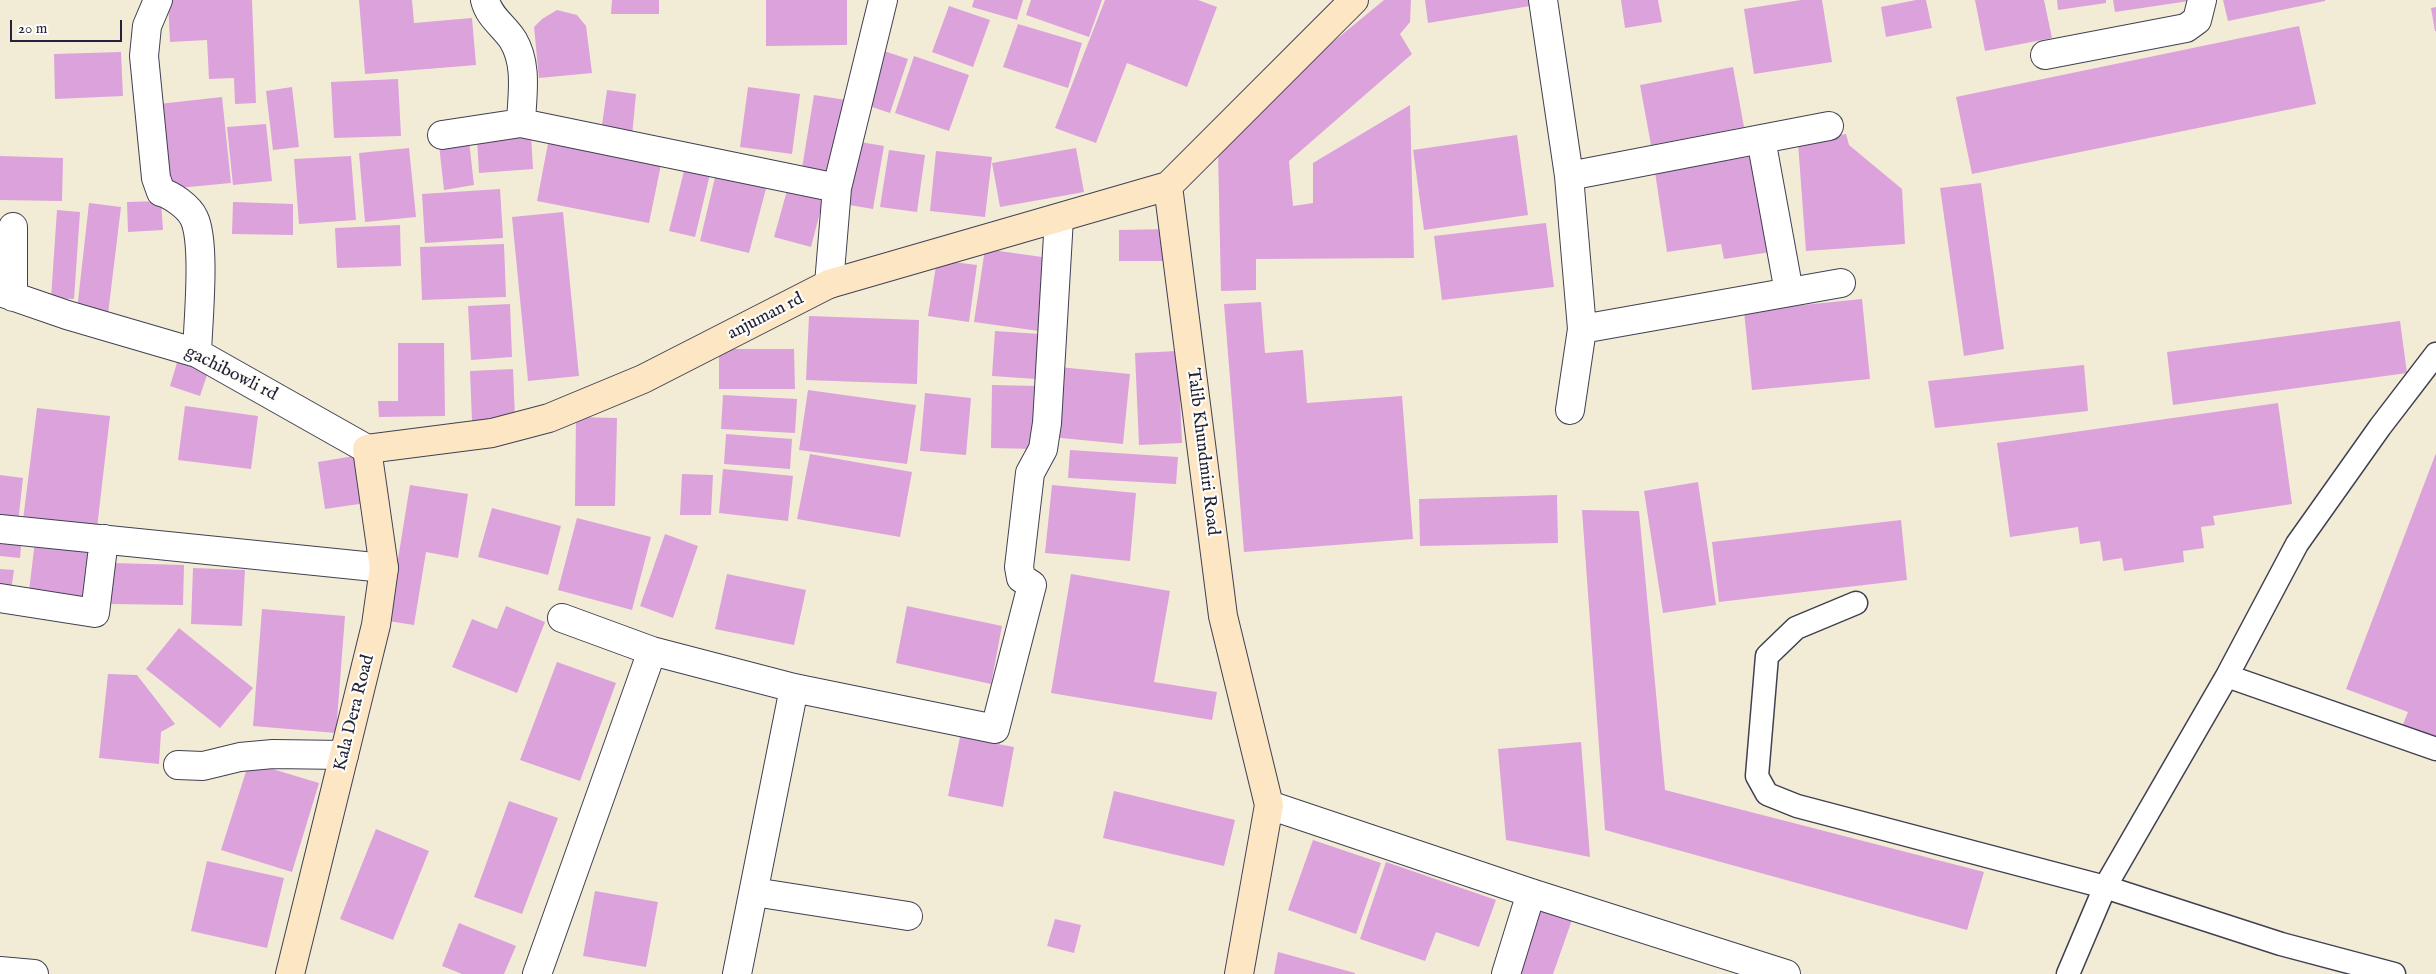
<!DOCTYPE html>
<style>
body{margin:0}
#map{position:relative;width:2436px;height:974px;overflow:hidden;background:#f2ecd6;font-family:"IM FELL English",serif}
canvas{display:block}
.scale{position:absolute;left:10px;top:20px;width:112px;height:22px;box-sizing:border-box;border:2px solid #22223b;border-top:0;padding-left:6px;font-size:15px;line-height:18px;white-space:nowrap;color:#22223b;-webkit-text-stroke:4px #fdfcf7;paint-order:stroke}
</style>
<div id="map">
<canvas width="2436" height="974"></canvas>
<div class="scale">20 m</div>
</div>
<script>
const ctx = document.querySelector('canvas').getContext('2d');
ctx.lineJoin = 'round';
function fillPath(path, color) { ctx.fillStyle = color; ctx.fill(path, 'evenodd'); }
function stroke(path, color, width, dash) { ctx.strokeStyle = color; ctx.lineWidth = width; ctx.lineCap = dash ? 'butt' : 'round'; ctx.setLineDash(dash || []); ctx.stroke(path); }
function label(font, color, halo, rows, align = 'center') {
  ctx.font = font + ' "IM FELL English",serif'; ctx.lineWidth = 4.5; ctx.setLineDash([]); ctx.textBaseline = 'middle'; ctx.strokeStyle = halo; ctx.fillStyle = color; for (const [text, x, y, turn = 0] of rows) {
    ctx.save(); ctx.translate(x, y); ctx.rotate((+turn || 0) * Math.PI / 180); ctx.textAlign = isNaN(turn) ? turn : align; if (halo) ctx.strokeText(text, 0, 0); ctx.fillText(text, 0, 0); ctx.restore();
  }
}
fillPath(new Path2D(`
 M168,0H252L256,103L235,104L234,78L209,79L207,40L170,42Z
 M359,0H412L414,23L472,18L476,65L365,74Z
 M612,0H659V14H611Z
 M766,0H847V45L766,46Z
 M974,0H1023L1017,20L972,7Z
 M1031,0H1102L1089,37L1026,15Z
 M1105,0H1198L1217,7L1187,87L1127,63L1096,143L1055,128Z
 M1384,0H1411L1410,22L1400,34L1412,54L1289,161L1293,206L1313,203V163L1410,105L1414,258L1256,259V290L1221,291L1218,151L1242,117Z
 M1425,0H1535L1536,5L1428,23Z
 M1621,0H1658L1662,22L1625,28Z
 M1801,0H1822L1832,62L1754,74L1744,9Z
 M1916,0H1926L1932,28L1886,37L1881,7Z
 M1975,0H2044L2052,38L1985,51Z
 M2057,0H2106V3L2058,10Z
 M2113,0H2189V1L2115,12Z
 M2223,0H2325V1L2228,21Z
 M949,6L990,20L973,67L932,52Z
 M2436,7V31H2435L2431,8Z
 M557,10L577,15L586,26L592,73L539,78L534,27L542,19Z
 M1018,24L1082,43L1068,88L1003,67Z
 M2299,26L2316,104L1972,174L1956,97Z
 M881,50L908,59L890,113L863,104Z
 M121,52L123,96L55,99L54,54Z
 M914,56L969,75L949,131L895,113Z
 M1733,67L1744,127L1651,145L1640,85Z
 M398,79L401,136L334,138L331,82Z
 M292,87L299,147L273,150L266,91Z
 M748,87L800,94L792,154L740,147Z
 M607,90L636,94L632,136L601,132Z
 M814,95L846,100L834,174L802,168Z
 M222,97L231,183L168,189L159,104Z
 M266,124L272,181L233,185L227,127Z
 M550,133L663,155L649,223L537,201Z
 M1846,134L1849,145L1902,189L1905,244L1806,251L1798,143Z
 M531,135L533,169L479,173L477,139Z
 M1517,135L1528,215L1424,230L1413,150Z
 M469,141L474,185L444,190L439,145Z
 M860,142L884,146L873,209L849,205Z
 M409,148L416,217L365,222L359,153Z
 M1076,148L1084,192L1000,207L992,163Z
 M889,150L925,155L917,212L880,207Z
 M936,151L992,157L985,217L930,211Z
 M0,156L63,158L62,201L0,200Z
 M351,156L356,220L299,224L294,159Z
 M1755,156L1771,252L1724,259L1721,244L1667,252L1655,172Z
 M686,163L711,170L695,237L669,231Z
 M716,173L767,185L749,253L700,241Z
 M1981,183L2004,349L1964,356L1940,188Z
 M788,187L824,197L811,247L774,237Z
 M500,189L503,238L425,243L422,194Z
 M161,201L163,230L128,232L127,202Z
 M233,202L293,204V235L232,234Z
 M89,203L121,207L108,314L77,310Z
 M57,210L80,212L74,299L51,298Z
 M563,212L579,376L528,381L512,217Z
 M1546,223L1554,287L1442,300L1434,236Z
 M400,225L401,266L337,268L335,228Z
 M1170,229L1171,261H1119V230Z
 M504,244L506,297L422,300L420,247Z
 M985,249L1049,258L1039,331L974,322Z
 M937,260L977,265L969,322L928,316Z
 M1862,299L1870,379L1752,390L1744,311Z
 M1261,302L1265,353L1303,350L1307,403L1402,396L1413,539L1244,552L1224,304Z
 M510,304L512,357L471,360L468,306Z
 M809,316L919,320L917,384L806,380Z
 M2400,321L2407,373L2173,405L2167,352Z
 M995,331L1040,334L1036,379L992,376Z
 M398,343H444L445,416L379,417L378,401H398Z
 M719,349H794L795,389H719Z
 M1178,351L1182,443L1139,445L1135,353Z
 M179,356L210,366L200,396L170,386Z
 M2084,365L2088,411L1935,428L1928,381Z
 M1059,367L1130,374L1123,444L1051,437Z
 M513,369L515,419L472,421L470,371Z
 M992,385L1037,386L1036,449L991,448Z
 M808,390L916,405L907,464L799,450Z
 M925,393L971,398L966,455L920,451Z
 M723,395L797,399L795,433L721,429Z
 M2278,403L2292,504L2213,516L2215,525L2201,527L2204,548L2183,551L2184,562L2124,571L2122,558L2103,561L2100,541L2080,544L2078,527L2010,537L1997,443Z
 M185,406L258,416L251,469L178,460Z
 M37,408L110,416L97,528L23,520Z
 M576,417L617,418L615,506H575Z
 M726,434L792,439L790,469L724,464Z
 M1070,450L1178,457L1176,484L1068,478Z
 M2436,453V741L2401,729L2408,712L2346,689Z
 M810,454L912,472L900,537L797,519Z
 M360,455L366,503L325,509L318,462Z
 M723,469L793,476L788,521L719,513Z
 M682,474L713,475L711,515H680Z
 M0,475L23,478L18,523L0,522Z
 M1698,482L1716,605L1663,613L1644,491Z
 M410,485L468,494L458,558L426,552L414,625L388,621Z
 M1052,485L1136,493L1130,561L1045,553Z
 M1557,495L1558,543L1420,546L1419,499Z
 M492,508L561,526L548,575L478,557Z
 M1582,510L1639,511L1665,790L1984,872L1967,930L1605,830Z
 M577,518L651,537L632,610L558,590Z
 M1901,520L1907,580L1719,602L1712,542Z
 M0,534L22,536L20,558L0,556Z
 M665,534L698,546L673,618L640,606Z
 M35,541L92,549L85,599L29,591Z
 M112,563L184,565L183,605L110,604Z
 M193,568L245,570L242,626L191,624Z
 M0,569L14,570L11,591L0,590Z
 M727,574L806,590L794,645L715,629Z
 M1071,574L1170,591L1154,682L1217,692L1212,720L1051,693Z
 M506,606L545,622L517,693L452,667L472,619L497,629Z
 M907,606L1002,626L991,684L896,663Z
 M262,609L345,616L336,733L253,726Z
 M179,628L253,688L220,728L146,669Z
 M557,662L616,683L580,781L520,760Z
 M108,674L137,675L175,724L161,732L159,764L99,758Z
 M960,737L1014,747L1003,807L948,796Z
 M1581,742L1590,857L1506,840L1498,749Z
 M249,762L319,783L292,872L221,850Z
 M1114,791L1235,820L1224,866L1103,838Z
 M509,801L558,818L522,914L474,897Z
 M376,829L429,851L393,940L340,919Z
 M1313,840L1381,863L1356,934L1288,910Z
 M207,861L284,878L267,948L191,931Z
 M1386,862L1496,900L1479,947L1436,932L1425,961L1360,939Z
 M595,891L658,902L646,967L583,956Z
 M1534,907L1572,920L1553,974H1511Z
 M1055,919L1081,925L1074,953L1047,946Z
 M459,923L516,946L504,974H462L442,966Z
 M1278,952L1355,973V974H1274Z`), '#dca2dc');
const lane = new Path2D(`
 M1856,603L1796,628L1767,656L1757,776L1767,794L1797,806L2105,887L2281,944L2394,974
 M2227,676L2436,749
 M2068,974L2105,887L2227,676L2297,544L2380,427L2436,354`);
const street = new Path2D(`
 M158,0L147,26L144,56L156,178L161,192C172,195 189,207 194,218C206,243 198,322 197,353
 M485,0C489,17 504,26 513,40C528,65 522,95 521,123
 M1543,0L1569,176L1582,329L1570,410
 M2045,55L2186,28L2197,20L2202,0
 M442,135L521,123L837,188
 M1761,139L1789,292
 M1569,176L1829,126
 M13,227V297
 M829,284L837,188L883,0
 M0,292L67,315L197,353L367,449
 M1582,329L1841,283
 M0,529L384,568
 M0,598L95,613L104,539
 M562,618L652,651L794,688L995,729L1032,585L1021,578L1019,567L1030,473L1043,449L1047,423L1059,218
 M178,765L203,766L240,757L273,754L344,755
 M1269,805L1531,893L1786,974
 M754,892L908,916
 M0,971L34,974
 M537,974L652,651
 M737,974L794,688
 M1506,974L1531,893`);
const secondary = new Path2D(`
 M290,974L376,625L384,568L367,449L492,433L549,418L643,379L829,284L1168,186
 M1239,974L1269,805L1223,616L1168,186L1354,0`);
stroke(lane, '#414052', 25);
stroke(street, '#414052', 30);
stroke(secondary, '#414052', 30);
stroke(lane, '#fff', 22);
stroke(street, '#fff', 28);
stroke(secondary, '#fce6c4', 28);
label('18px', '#22223b', '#fdfcf7', [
 ["anjuman rd",766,317,-27],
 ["gachibowli rd",231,374,27],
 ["Talib Khundmiri Road",1202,452,83],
 ["Kala Dera Road",355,713,-76]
]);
</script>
